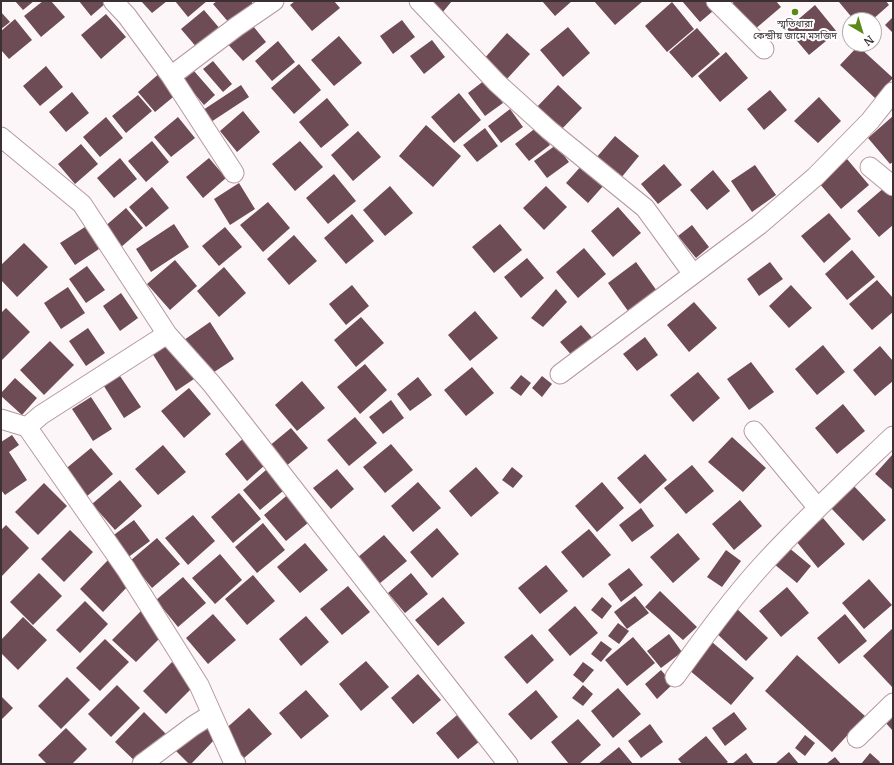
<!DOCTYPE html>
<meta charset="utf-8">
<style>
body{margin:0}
#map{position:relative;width:894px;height:765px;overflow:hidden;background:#fdf6f8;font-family:Merriweather,serif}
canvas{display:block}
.frame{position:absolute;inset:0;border:2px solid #3b3033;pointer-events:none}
.north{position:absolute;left:842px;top:12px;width:40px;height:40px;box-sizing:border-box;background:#fff;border:1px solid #b1acad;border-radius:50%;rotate:142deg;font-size:11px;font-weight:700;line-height:16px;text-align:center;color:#3b3033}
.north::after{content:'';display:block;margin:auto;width:14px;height:18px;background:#5d8919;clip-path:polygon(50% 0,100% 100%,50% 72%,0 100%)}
</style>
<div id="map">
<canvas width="894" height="765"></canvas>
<div class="frame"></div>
<div class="north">N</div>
</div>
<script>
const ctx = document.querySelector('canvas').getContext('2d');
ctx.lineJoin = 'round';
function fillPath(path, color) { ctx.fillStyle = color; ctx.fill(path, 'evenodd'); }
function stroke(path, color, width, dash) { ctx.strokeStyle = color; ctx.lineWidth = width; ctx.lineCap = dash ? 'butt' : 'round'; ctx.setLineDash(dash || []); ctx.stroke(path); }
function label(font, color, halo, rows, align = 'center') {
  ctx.font = font + ' Merriweather,"Noto Sans Bengali",serif'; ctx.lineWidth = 4; ctx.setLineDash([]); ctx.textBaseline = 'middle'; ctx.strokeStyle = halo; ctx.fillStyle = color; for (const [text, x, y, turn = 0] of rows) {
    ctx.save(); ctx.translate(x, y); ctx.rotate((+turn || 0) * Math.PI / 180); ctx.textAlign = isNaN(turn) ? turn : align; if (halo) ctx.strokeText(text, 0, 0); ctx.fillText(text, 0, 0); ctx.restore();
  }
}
fillPath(new Path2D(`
 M15,1H34L23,10Z
 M43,1H51L65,17L41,37L24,16Z
 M79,1H104L106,3L91,16Z
 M141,1H167L152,13Z
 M175,1H207L188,17Z
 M217,1H251L254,5L230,24L213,4Z
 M295,1H334L340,8L312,31L290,5Z
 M429,1H452L442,13Z
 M542,1H572L555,16Z
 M594,1H643L615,25Z
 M682,1H705L713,11L700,22Z
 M735,1H776L781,7L754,30L731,4Z
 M841,1H886L889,5L872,20H854L839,2Z
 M672,2L694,29L667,52L645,26Z
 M815,5L837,32L809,55L787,29Z
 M204,10L221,30L198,49L181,29Z
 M1,12L10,22L1,29Z
 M106,14L126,37L101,59L81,35Z
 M893,17V33L885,25Z
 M15,19L32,40L9,59L1,50V31Z
 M402,20L415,37L393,54L380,36Z
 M249,21L266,42L243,61L225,41Z
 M568,27L590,53L563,77L540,50Z
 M697,28L720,54L692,78L669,52Z
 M507,33L530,54L506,80L483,60Z
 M339,36L362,63L334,86L311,60Z
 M432,40L445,57L424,74L410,56Z
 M278,41L295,62L272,81L255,61Z
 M858,46L893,78L875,98L840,65Z
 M726,52L748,78L720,102L698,76Z
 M213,61L232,84L223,92L203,69Z
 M299,64L321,90L294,114L271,88Z
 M46,66L63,87L40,106L23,86Z
 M194,71L215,95L204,105L183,80Z
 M161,72L178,93L155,112L138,92Z
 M485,80L503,103L485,116L468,93Z
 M241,85L249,97L211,122L203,110Z
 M558,85L582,108L559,132L535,109Z
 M770,90L787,110L764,130L747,109Z
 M72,92L89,113L66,132L49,112Z
 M459,93L481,120L454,143L431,117Z
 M138,95L152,111L126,133L112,116Z
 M819,97L841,121L818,143L794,121Z
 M327,98L349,125L321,148L299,122Z
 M510,109L523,127L501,143L488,126Z
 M243,111L260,132L237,152L220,131Z
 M893,116V162L890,164L868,138Z
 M106,117L123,138L100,157L83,137Z
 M178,117L195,138L171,157L154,137Z
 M426,125L461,156L433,187L399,156Z
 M537,127L550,145L529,161L515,144Z
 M485,128L498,146L477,162L463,145Z
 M358,131L381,157L353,181L331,155Z
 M615,136L639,156L621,178L596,158Z
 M152,141L169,162L146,182L128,161Z
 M300,141L323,167L295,191L272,164Z
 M81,144L98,164L75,184L58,164Z
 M556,145L569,162L547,178L534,161Z
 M120,158L137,179L114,198L97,178Z
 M209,158L226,178L203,198L186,177Z
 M847,159L869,185L841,209L819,183Z
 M664,164L682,185L658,204L641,184Z
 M582,165L604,185L588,203L566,183Z
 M755,165L776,195L752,212L731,181Z
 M713,170L730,191L707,210L690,190Z
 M334,174L356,201L328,224L306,198Z
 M239,183L255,209L230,225L214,199Z
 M390,186L413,213L385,236L363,210Z
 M546,186L567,207L544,230L523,208Z
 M152,187L169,208L146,227L129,207Z
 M885,187L893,197V225L879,237L857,211Z
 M268,202L290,228L263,252L240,225Z
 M618,207L641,233L613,257L591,231Z
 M126,208L143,228L120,248L103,228Z
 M829,213L851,239L824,263L801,236Z
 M352,214L374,241L346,264L324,238Z
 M174,224L189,247L151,272L136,249Z
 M500,224L522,250L494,273L472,247Z
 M692,225L709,247L696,258L678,236Z
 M85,227L99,249L75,265L60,243Z
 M225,227L242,247L219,266L202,246Z
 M294,235L317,261L289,285L267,259Z
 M24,243L48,267L17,297L1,280V265Z
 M584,248L606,274L578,298L556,272Z
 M852,250L875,277L847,300L825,274Z
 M527,258L544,278L521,298L504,277Z
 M175,260L197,286L170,310L147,284Z
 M636,262L657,291L628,311L608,283Z
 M770,262L783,279L759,296L747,279Z
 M87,266L105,290L86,303L69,279Z
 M224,267L246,293L219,317L197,291Z
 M877,280L893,298V312L872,330L849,304Z
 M352,285L369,306L346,325L329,304Z
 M791,285L812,308L789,328L769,306Z
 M68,287L85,313L61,329L44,303Z
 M556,289L567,302L543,327L531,318Z
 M121,293L138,318L120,331L103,306Z
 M694,302L717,328L689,352L667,325Z
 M6,308L30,332L1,361V313Z
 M475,311L498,338L470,361L448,335Z
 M361,317L384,343L356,367L334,340Z
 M210,322L234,359L208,376L184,340Z
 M581,325L595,341L574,358L560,342Z
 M88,328L105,353L86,366L69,341Z
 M645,337L658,355L637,371L623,354Z
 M172,340L197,377L176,391L152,353Z
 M50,341L74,365L44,395L20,370Z
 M823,345L845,372L817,395L795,369Z
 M880,346L893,361V381L875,396L853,370Z
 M751,362L774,392L749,410L727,379Z
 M365,364L387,390L360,414L337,387Z
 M472,367L494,393L466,416L444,390Z
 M698,372L720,398L693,422L670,395Z
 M118,373L141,407L124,418L102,383Z
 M521,375L531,383L521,396L510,388Z
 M542,376L552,384L542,397L532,388Z
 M418,377L432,395L410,411L397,394Z
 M15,378L37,398L22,415L1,396V393Z
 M302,381L325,408L297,431L275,405Z
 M189,388L211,414L184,438L161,411Z
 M91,397L112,429L93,441L72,409Z
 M391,400L404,418L383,434L369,417Z
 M843,404L865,431L837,454L815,428Z
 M355,417L377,443L349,466L327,440Z
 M291,428L308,448L285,467L268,447Z
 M252,431L274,457L247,481L225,454Z
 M12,435L19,445L9,452L27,480L5,495L1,490V442Z
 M732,437L766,468L743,492L708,462Z
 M391,444L413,470L385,493L363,467Z
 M163,445L186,472L158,495L135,469Z
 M91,448L113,474L86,497L63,471Z
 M645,454L667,480L640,504L617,478Z
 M893,454V490L875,474Z
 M692,465L714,491L686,514L664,488Z
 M476,467L499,493L471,517L449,491Z
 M512,467L523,476L513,488L502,480Z
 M337,469L354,489L331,509L313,488Z
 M266,470L283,491L260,510L243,490Z
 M120,480L142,506L115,530L92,504Z
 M418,482L441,508L413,532L391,506Z
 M602,482L624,508L597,532L575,506Z
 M44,483L67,506L38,535L15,512Z
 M853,485L886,520L863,541L830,507Z
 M292,491L314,518L286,541L264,515Z
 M239,493L261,519L233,543L211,517Z
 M740,500L762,526L734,550L712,524Z
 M641,508L654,526L632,542L619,525Z
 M193,515L215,541L188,565L165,538Z
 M823,518L845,544L818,568L796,541Z
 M134,520L150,541L123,561L107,540Z
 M263,523L285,550L257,573L235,547Z
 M6,525L29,548L1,577V530Z
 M437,528L459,554L432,578L410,552Z
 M589,529L611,555L583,578L561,552Z
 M70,530L93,552L64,582L41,559Z
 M678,533L700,559L673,583L650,557Z
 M384,535L407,561L379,584L357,558Z
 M157,538L180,564L152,588L130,561Z
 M305,543L328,570L300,593L277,567Z
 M788,547L811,566L797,583L774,564Z
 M726,550L741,561L722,587L707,577Z
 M220,554L242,580L215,604L192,578Z
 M109,559L132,582L103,612L80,589Z
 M546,565L568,591L540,614L518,588Z
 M629,568L643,585L621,602L608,584Z
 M39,573L62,596L33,625L10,602Z
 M411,573L428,594L405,613L388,593Z
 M253,575L275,601L247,625L225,599Z
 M183,577L206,603L178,627L156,600Z
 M869,579L892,605L864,629L842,603Z
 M348,586L370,612L342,635L320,609Z
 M787,587L809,613L781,637L759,611Z
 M660,591L697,627L683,640L645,607Z
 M635,596L649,613L627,629L614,612Z
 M443,597L465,623L438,646L415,620Z
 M602,597L612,606L602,619L591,610Z
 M85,601L108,624L80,653L56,630Z
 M575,606L598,633L570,656L548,630Z
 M735,607L768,638L746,661L713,630Z
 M142,610L165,633L136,662L112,640Z
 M213,614L236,640L208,664L186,638Z
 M845,614L867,641L839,664L817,638Z
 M306,616L329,642L301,666L279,639Z
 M23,617L47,640L18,670L1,653V640Z
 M618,623L629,631L619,644L608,636Z
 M893,628V688L863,656Z
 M532,634L554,660L527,684L504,657Z
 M669,634L682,652L661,668L647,651Z
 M633,637L655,663L627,686L605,660Z
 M105,639L129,662L100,691L76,668Z
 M601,641L612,649L601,662L591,654Z
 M712,642L754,678L731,705L689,670Z
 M797,655L865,716L832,752L765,691Z
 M366,661L389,687L361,711L339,684Z
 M172,662L195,685L166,714L143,691Z
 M583,662L594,670L583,683L573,675Z
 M661,670L673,684L657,699L645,684Z
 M418,674L441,700L413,724L391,698Z
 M67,677L90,700L61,729L38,706Z
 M117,685L140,708L111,737L88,714Z
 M583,685L593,694L583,706L572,698Z
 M618,688L641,714L613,738L591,711Z
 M306,690L329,716L301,739L279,713Z
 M536,690L558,717L531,740L508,714Z
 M1,696L13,708L1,720Z
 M893,697V731L876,712Z
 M249,708L272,734L244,758L222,732Z
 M463,710L486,736L458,759L436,733Z
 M144,712L167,735L138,764L115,742Z
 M196,712L219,735L191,764H189L167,742Z
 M734,712L747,729L725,746L712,728Z
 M578,719L601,745L579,764H569L551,742Z
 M650,724L663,742L641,758L628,741Z
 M66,728L87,749L72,764H47L38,755Z
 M805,735L815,743L805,756L795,748Z
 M706,736L728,762L725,764H682L678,759Z
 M619,747L633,764H598Z
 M789,752L799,764H775Z
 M746,753L754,764H732Z
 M870,753L880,762L879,764H861Z
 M835,757L841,764H826Z`), '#6e4c56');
const street = new Path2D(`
 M113,1L127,16L171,76L234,173
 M419,1L497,83L549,130L645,208L693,274
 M716,1L764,49
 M171,76L236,27L274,1
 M1,137L82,204L167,334L211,383L508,764
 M870,167L893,186
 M560,374L759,225L815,177L870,121L893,92
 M1,419L27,427L126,569L199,685L233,761L236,764
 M27,427L41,415L167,334
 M754,431L818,508
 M675,677C704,637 732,598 765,562C806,518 850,477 893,436
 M857,738L893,703
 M142,764L193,726L212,714`);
stroke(street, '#b599a1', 21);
stroke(street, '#fff', 19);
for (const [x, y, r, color] of [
 [795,12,4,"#5d8919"]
]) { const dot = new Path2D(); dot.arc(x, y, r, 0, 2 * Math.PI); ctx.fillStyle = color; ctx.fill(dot); stroke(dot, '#fff', 1.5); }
label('10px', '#3b3033', '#fff', [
 ["স্মৃতিধারা",795,24],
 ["কেন্দ্রীয় জামে মসজিদ",795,36]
]);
</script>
